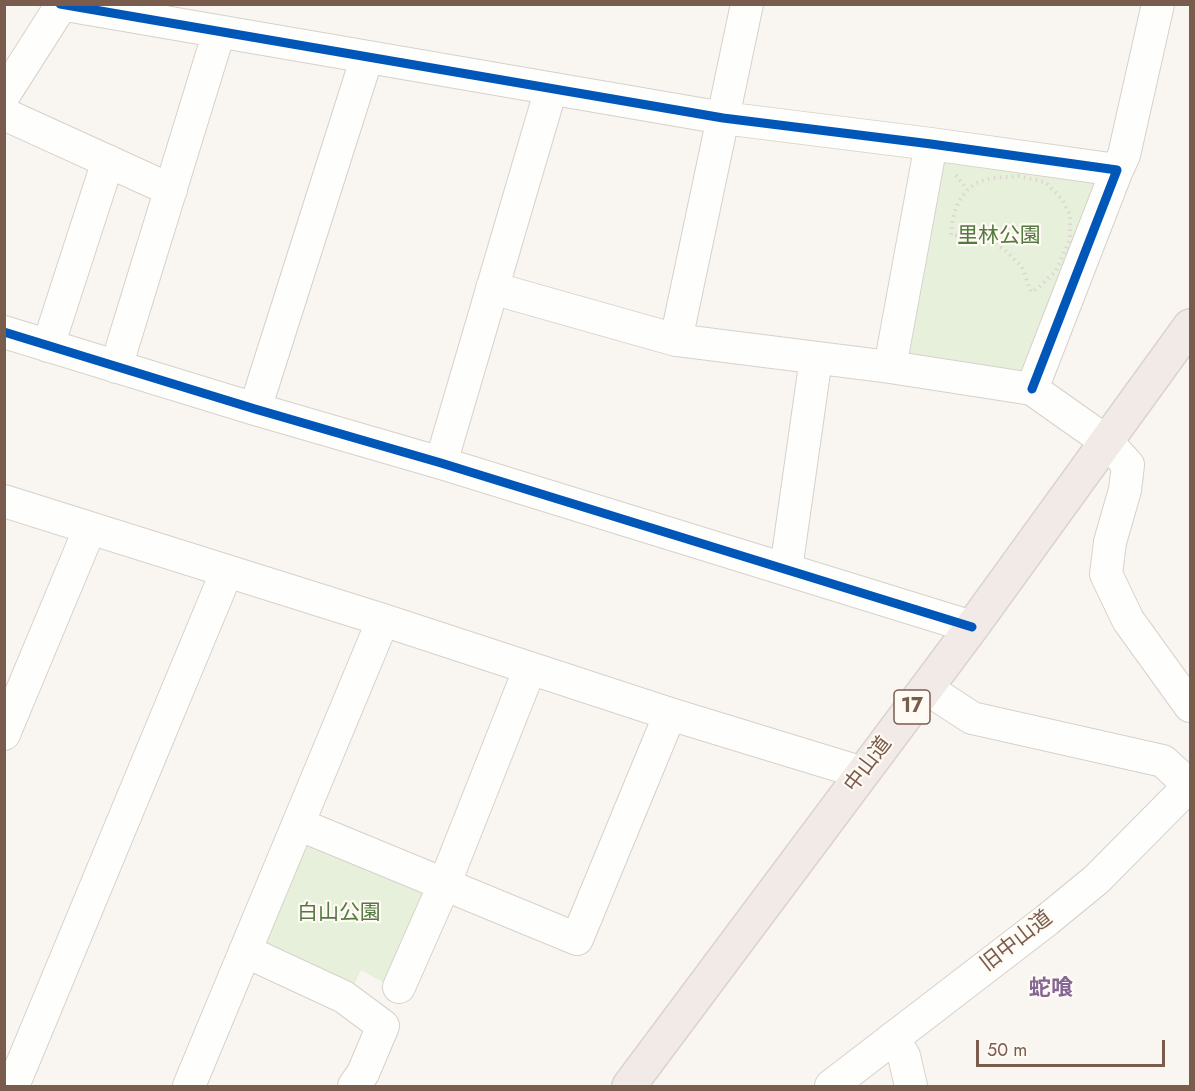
<!DOCTYPE html>
<meta charset="utf-8">
<style>
body{margin:0}
#map{position:relative;width:1195px;height:1091px;overflow:hidden;background:#f9f5f0;font-family:Jost,sans-serif}
canvas{display:block}
.frame{position:absolute;inset:0;border:6px solid #7a5c4d;pointer-events:none}
.scale{position:absolute;left:976px;top:1040px;width:189px;height:27px;box-sizing:border-box;border:3px solid #7a5c4d;border-top:0;padding-left:8px;font-size:18px;line-height:21px;white-space:nowrap;color:#7a5c4d;-webkit-text-stroke:4px #fffaf3;paint-order:stroke}
</style>
<div id="map">
<canvas width="1195" height="1091"></canvas>
<div class="frame"></div>
<div class="scale">50 m</div>
</div>
<script>
const ctx = document.querySelector('canvas').getContext('2d');
ctx.lineJoin = 'round';
function fillPath(path, color) { ctx.fillStyle = color; ctx.fill(path, 'evenodd'); }
function stroke(path, color, width, dash) { ctx.strokeStyle = color; ctx.lineWidth = width; ctx.lineCap = dash ? 'butt' : 'round'; ctx.setLineDash(dash || []); ctx.stroke(path); }
function label(font, color, halo, rows, align = 'center') {
  ctx.font = font + ' Jost,"Noto Sans JP",sans-serif'; ctx.lineWidth = 4.5; ctx.setLineDash([]); ctx.textBaseline = 'middle'; ctx.strokeStyle = halo; ctx.fillStyle = color; for (const [text, x, y, turn = 0] of rows) {
    ctx.save(); ctx.translate(x, y); ctx.rotate((+turn || 0) * Math.PI / 180); ctx.textAlign = isNaN(turn) ? turn : align; if (halo) ctx.strokeText(text, 0, 0); ctx.fillText(text, 0, 0); ctx.restore();
  }
}
fillPath(new Path2D(`
 M941,157L1102,177L1025,368L1018,371L911,359L904,347Z
 M307,838L429,887L388,985L361,970L353,987L259,943Z`), '#e7f0db');
const minor = new Path2D(`
 M60,4L723,118L931,144L1117,170L1032,389
 M4,95L62,4
 M4,114L171,190
 M1117,170L1124,155L1158,4
 M492,288L676,340L890,367L1032,389L1107,442L1128,465L1125,490L1110,542L1106,574L1128,620L1190,706
 M4,332L255,409L441,463L972,627
 M676,340L747,4
 M48,346L108,161
 M116,367L219,32
 M890,367L931,144
 M255,409L367,57
 M441,463L551,89
 M4,501L383,620L670,714L863,773
 M786,569L816,358
 M926,688L972,718L1163,761L1190,786
 M4,734L90,528
 M298,824L577,939L670,714
 M245,951L344,997L383,1026L363,1073L354,1086
 M399,987L444,885L530,668
 M893,1038L904,1056L911,1086
 M13,1086L227,571
 M189,1086L383,620
 M831,1086L1047,920L1097,879L1190,785`);
const highway = new Path2D(`
 M629,1086L972,627L1190,326`);
stroke(minor, '#d7d1cb', 34);
stroke(highway, '#dad1cc', 36);
stroke(new Path2D(`
 M956,175L967,189
 M1018,176L1045,182L1062,199L1070,215V239L1056,271L1038,288L1031,292L1022,267L1005,250L983,237L951,235C952,212 960,187 985,180C995,177 1007,177 1018,176Z`), '#dcd5d0', 4, [1.5, 4.5]);
stroke(minor, '#fefefd', 32);
stroke(highway, '#f2eae7', 33);
stroke(new Path2D(`
 M60,4L723,118L931,144L1117,170L1032,389
 M4,332L255,409L441,463L972,627`), '#0057b8', 9);
for (const [x, y, w] of [
 [912,707,36]
]) { const box = new Path2D(); box.roundRect(x - w / 2, y - 17, w, 34, 4.5); ctx.fillStyle = '#fffaf3'; ctx.fill(box); stroke(box, '#7a5c4d', 1.5); }
label('bold 20px', '#7a5c4d', null, [
 ["17",912,707]
]);
label('21px', '#537a41', '#fffaf3', [
 ["里林公園",999,237],
 ["白山公園",339,914]
]);
label('21px', '#7a5c4d', '#fffaf3', [
 ["中山道",869,765,-53],
 ["旧中山道",1017,942,-38]
]);
label('bold 22px', '#846695', '#fffaf3', [
 ["蛇喰",1051,990]
]);
</script>
